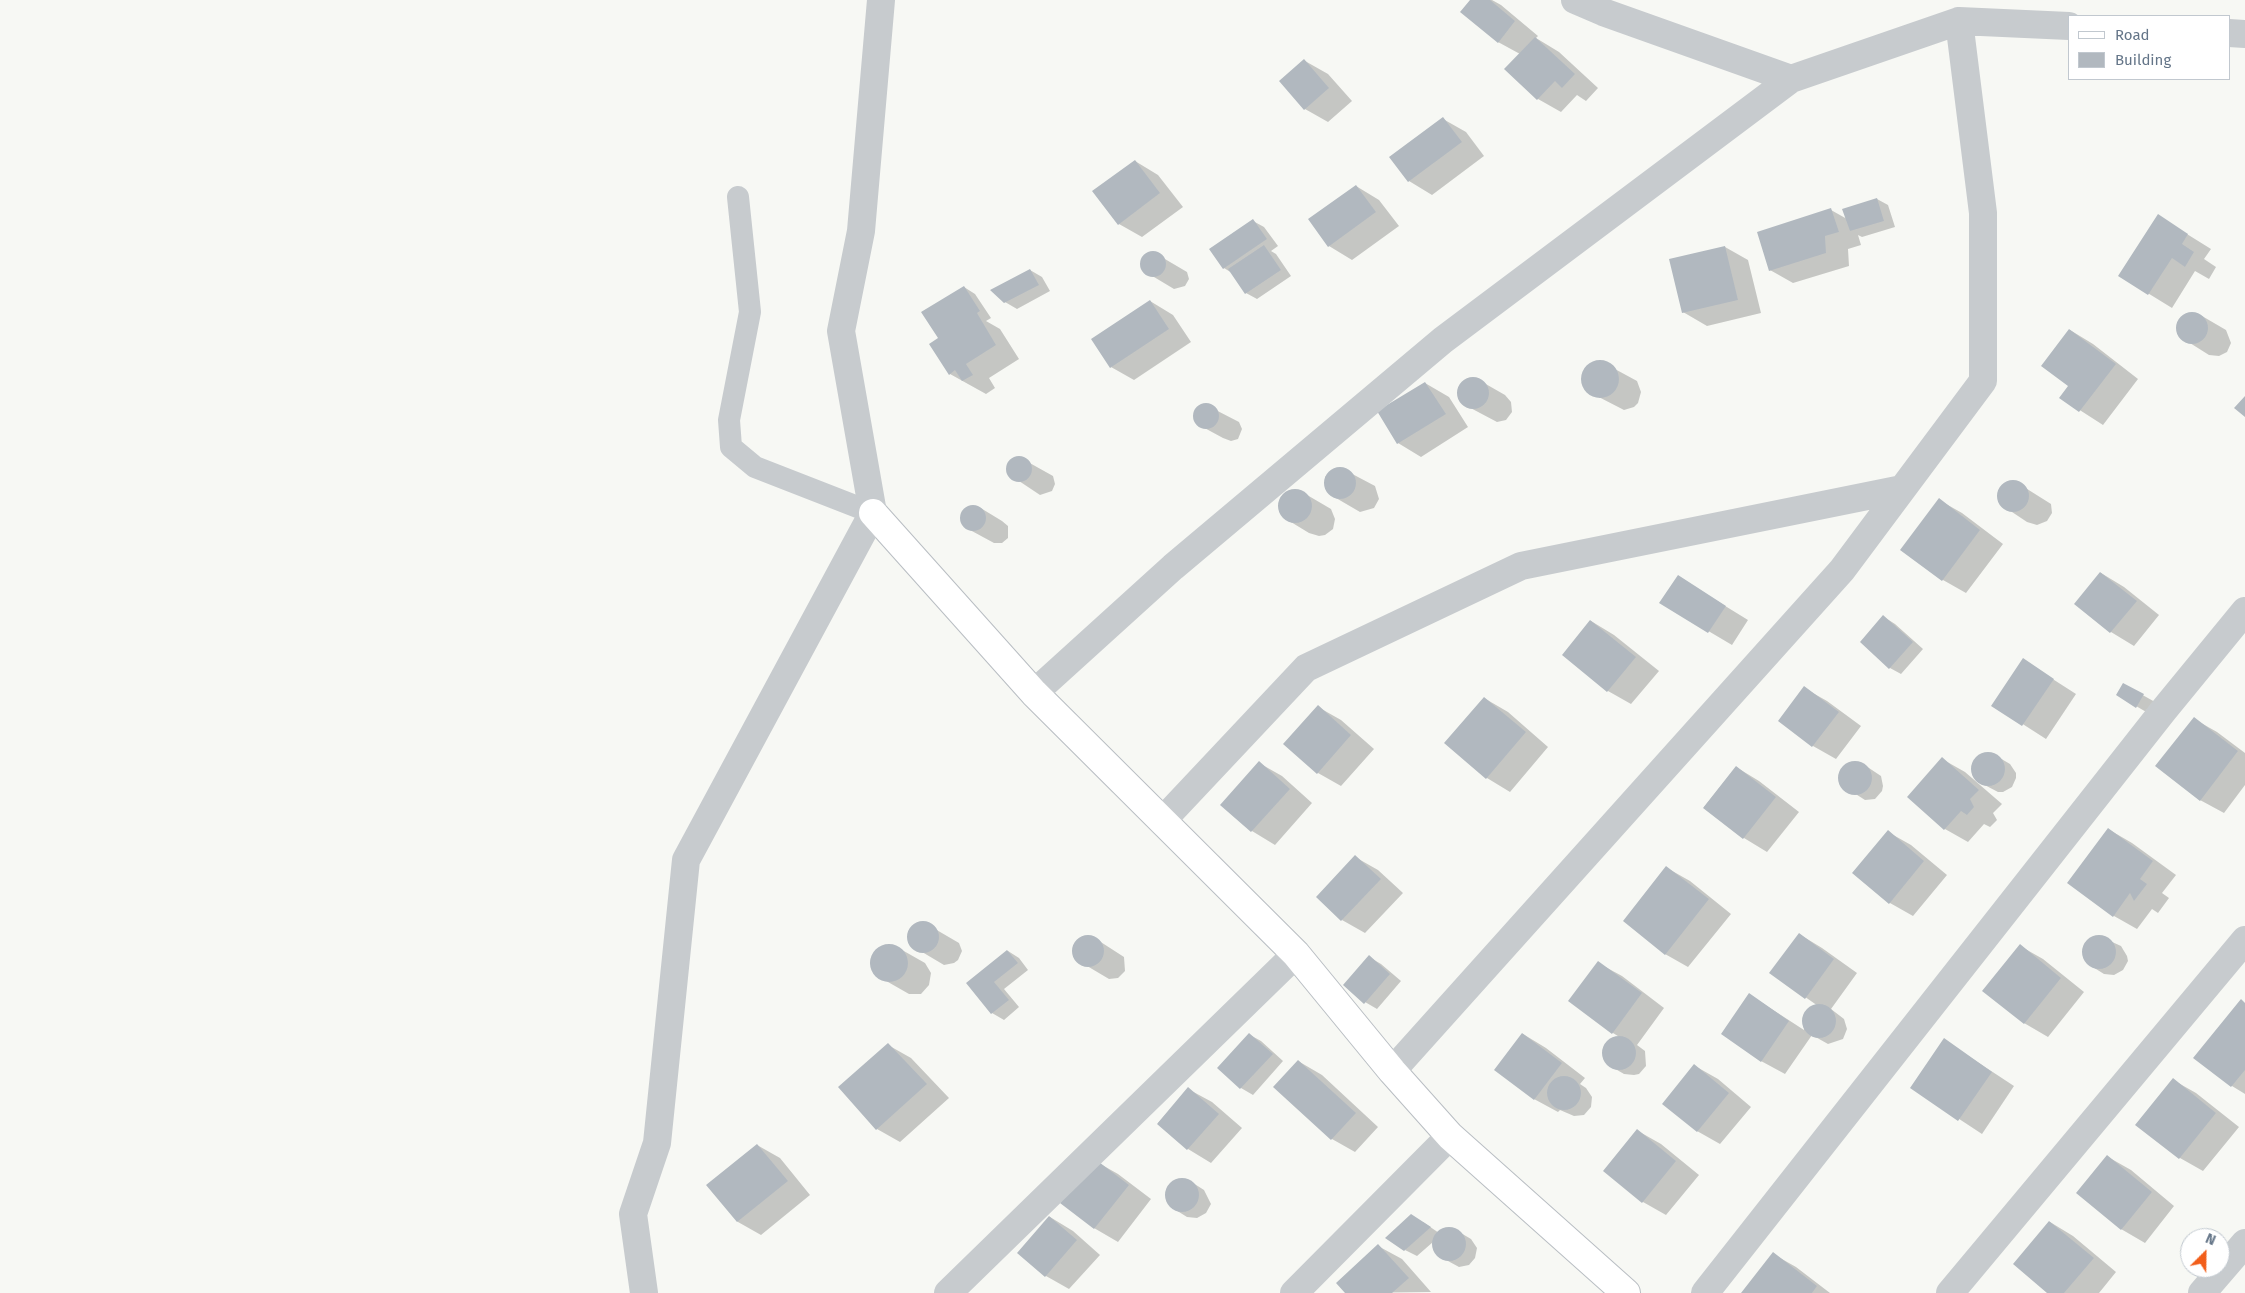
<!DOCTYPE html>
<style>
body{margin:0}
#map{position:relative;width:2245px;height:1293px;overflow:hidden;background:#f7f8f4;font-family:"Fira Sans",sans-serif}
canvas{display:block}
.legend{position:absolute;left:2068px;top:15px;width:162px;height:65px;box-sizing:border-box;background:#fff;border:1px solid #c1c8cf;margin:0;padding:6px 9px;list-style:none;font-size:15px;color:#647588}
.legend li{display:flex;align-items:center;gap:10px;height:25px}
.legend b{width:25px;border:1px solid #c1c8cf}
.north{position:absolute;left:2180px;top:1228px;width:50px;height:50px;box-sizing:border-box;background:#fff;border:1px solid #c1c8cf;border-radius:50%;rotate:23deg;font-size:14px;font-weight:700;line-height:20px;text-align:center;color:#647588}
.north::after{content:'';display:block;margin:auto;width:18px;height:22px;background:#f25e1a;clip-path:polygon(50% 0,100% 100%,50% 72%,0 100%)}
</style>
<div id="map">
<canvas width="2245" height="1293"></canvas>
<ul class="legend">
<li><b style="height:6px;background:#fff"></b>Road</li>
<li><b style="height:14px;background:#b1b8bf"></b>Building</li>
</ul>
<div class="north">N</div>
</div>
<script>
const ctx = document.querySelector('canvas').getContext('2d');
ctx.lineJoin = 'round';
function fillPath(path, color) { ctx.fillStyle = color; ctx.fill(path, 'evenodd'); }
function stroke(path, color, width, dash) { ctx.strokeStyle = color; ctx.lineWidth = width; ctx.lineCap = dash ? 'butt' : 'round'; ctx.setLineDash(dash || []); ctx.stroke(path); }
fillPath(new Path2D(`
 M1472,0H1492L1501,5L1538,36L1536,38L1559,52L1598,88L1586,101L1577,95L1561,112L1538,99L1520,54L1498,42Z
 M1305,61L1328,74L1352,101L1328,122L1305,109Z
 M1443,119L1466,132L1484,156L1432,195L1409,181Z
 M1135,161L1158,175L1183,207L1142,237L1119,224Z
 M1356,186L1379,200L1399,226L1352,260L1329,246Z
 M1877,199L1888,205L1895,227L1862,237L1858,235L1861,245L1848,249L1849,266L1793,283L1770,270L1831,210L1847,219Z
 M2158,216L2211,249L2204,259L2216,267L2209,279L2195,271L2172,308L2120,276Z
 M1253,221L1264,227L1278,246L1271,251L1276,254L1291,276L1257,299L1246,293L1232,273L1224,268L1211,249Z
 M1725,247L1748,260L1761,313L1707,326L1683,312Z
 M1153,252L1187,272L1189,279L1185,286L1174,289L1144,271L1141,260L1146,254Z
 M1030,270L1042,277L1050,291L1017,309L1005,302Z
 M964,287L975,294L991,318L986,321L1000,329L1019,359L989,378L995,388L986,394L950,374L941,338Z
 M1150,301L1173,315L1191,342L1134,380L1111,367Z
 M2192,314L2202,316L2226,330L2231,343L2227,352L2219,356L2209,355L2182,338L2178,329L2180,320L2183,316Z
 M2070,330L2093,344L2138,379L2103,425L2061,398L2070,386Z
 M1602,362L1637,381L1641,392L1638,403L1634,407L1624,410L1589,392L1582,382L1584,372L1591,363Z
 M1477,379L1505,395L1511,402L1512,412L1506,420L1497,422L1463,404L1459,396L1464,382L1468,380Z
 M1425,383L1449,397L1468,427L1421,457L1398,443Z
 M1206,405L1239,422L1242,429L1238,439L1231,441L1223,438L1199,425L1195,418L1196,410Z
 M1019,457L1053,476L1055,484L1052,491L1040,495L1007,473V465L1013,459Z
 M1341,468L1375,486L1379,499L1374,508L1360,512L1336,498L1325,487V477L1332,470Z
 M2016,482L2051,504L2052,513L2047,521L2037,525L2027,522L2000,504L1998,493L2003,485Z
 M1292,491L1302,492L1331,509L1335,519L1333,529L1325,535L1319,536L1309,533L1286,519L1279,506L1283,496Z
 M1939,500L1962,513L2003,544L1966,593L1943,580Z
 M967,507H979L1002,521L1008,526V538L1002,543H994L970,530L961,521L962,513Z
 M2101,573L2124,587L2159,615L2134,646L2111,632L2076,604Z
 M1678,577L1748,620L1732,645L1661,603Z
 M1884,617L1895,624L1923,649L1901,674L1890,668Z
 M1591,621L1614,635L1659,671L1631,704L1608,691L1563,655Z
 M2023,660L2076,694L2046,739L1993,705Z
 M2123,684L2155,702L2148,713L2117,695Z
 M1804,688L1827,701L1861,726L1836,759L1813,746L1779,721Z
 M1484,698L1508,712L1548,747L1510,792L1487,778L1446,743Z
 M1318,707L1341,720L1374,749L1341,786L1318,773Z
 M2194,719L2217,732L2245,753V785L2224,813L2200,800Z
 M1993,754L2010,764L2016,773V778L2012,787L2003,792H1998L1977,781L1972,771L1974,761L1982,755Z
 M1942,759L1965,772L2002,804L1993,813L1997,820L1990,827L1984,824L1968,842L1945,829Z
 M1860,762L1881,776L1883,786L1882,791L1875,799L1865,800L1840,784L1839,780L1842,769L1849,763Z
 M1259,763L1282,776L1312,803L1275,845L1252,831Z
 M1736,767L1759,781L1799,812L1767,852L1744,838L1704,807Z
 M2108,829L2132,843L2176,875L2162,893L2169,898L2158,913L2152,909L2137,929L2114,916Z
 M1888,832L1911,845L1947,875L1913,916L1890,903Z
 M1355,857L1378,870L1403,893L1365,933L1342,920Z
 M1667,868L1690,881L1731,914L1688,967L1665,954Z
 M920,922H923L959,943L962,951L958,960L954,963L944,965L912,946L908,937L911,928Z
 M1799,934L1822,948L1857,973L1831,1009L1844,1019L1847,1029L1843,1039L1828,1044L1812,1035L1785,1074L1761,1061L1750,995L1804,1030L1803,1017L1809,1008L1818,1006L1771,973Z
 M2099,936L2121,946L2127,956L2128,961L2123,970L2114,975L2104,974L2088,964L2083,954L2086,944L2094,937Z
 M1093,937L1124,957L1125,971L1118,978L1109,979L1077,960L1073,951L1079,939Z
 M889,945L895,946L925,963L931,973L929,985L921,994H909L874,974L870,963L871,958L878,948Z
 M2020,946L2043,959L2084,992L2048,1037L2024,1023Z
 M1008,951L1019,958L1028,970L1004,989L1019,1007L1004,1020L992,1013L967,983Z
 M1369,957L1381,964L1401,981L1377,1009L1365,1002Z
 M1598,963L1622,976L1664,1008L1637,1045L1645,1051L1646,1066L1639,1074L1634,1075L1624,1074L1612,1067L1605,1059L1603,1054L1606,1044L1614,1038H1621L1613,1033Z
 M2245,1003V1094L2232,1086L2195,1058Z
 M1523,1034L1546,1048L1585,1078L1580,1084L1586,1088L1592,1097L1591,1107L1584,1115L1574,1116L1560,1110L1558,1112L1534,1099Z
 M1250,1035L1261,1041L1283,1061L1253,1095L1241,1088L1219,1068Z
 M1944,1040L2014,1086L1982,1134L1912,1088Z
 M888,1045L911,1058L949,1098L900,1142L877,1129Z
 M1298,1061L1322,1075L1378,1127L1355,1152L1332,1139Z
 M1695,1066L1718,1079L1751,1107L1720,1144L1697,1131Z
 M2173,1080L2196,1093L2239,1127L2203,1171L2180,1158Z
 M1188,1089L1212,1102L1242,1128L1211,1163L1188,1149L1158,1123Z
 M1638,1131L1661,1144L1699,1175L1666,1215L1643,1202Z
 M757,1145L780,1158L810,1195L761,1235L738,1222L708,1185Z
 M2108,1157L2131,1170L2174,1206L2145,1243L2121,1229Z
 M1095,1161L1118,1174L1151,1199L1118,1242L1094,1228Z
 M1177,1180L1193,1183L1204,1190L1211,1204L1206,1213L1197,1218L1187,1217L1171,1207L1166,1197L1169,1187Z
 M1050,1217L1073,1231L1100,1255L1069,1289L1046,1276L1019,1253Z
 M1423,1222L1439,1233L1443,1230L1454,1229L1471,1239L1477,1248L1475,1258L1469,1265L1459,1267L1437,1255L1433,1242L1417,1256L1405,1250Z
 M2050,1222L2073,1236L2116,1272L2099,1293H2049Z
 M1378,1246L1402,1259L1431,1292L1347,1293Z
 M1773,1254L1796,1267L1830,1293H1745Z`), '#0003');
fillPath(new Path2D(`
 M1470,0H1490L1515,21L1498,43L1460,12Z
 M1535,37L1575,74L1562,88L1555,81L1537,100L1504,69Z
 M1304,59L1329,88L1304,110L1279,81Z
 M1443,117L1462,142L1408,182L1389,157Z
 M1135,160L1160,193L1118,225L1092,191Z
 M1356,185L1376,212L1328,247L1308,219Z
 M1877,198L1884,221L1850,231L1842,209Z
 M1831,208L1839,232L1825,236L1826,253L1769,271L1757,232Z
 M2158,214L2188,234L2182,244L2194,252L2185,267L2172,258L2148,295L2118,276Z
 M1253,219L1267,239L1223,269L1209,249Z
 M1264,245L1281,270L1245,294L1228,269Z
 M1725,246L1738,300L1682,313L1669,259Z
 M1140 264a13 13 0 1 1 26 0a13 13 0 1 1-26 0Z
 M1030,269L1039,285L1004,303L990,290Z
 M964,286L980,311L977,313L996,345L966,364L973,375L962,381L955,370L949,375L929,344L938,338L921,312Z
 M1150,300L1169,329L1110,368L1091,339Z
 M2176 328a16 16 0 1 1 32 0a16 16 0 1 1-32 0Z
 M2069,329L2116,364L2079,412L2059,398L2068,386L2041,366Z
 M1581 379a19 19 0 1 1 38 0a19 19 0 1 1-38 0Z
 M1457 393a16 16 0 1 1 32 0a16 16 0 1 1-32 0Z
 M1425,382L1446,414L1397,444L1377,411Z
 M2245,396V417L2234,408Z
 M1193 416a13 13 0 1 1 26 0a13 13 0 1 1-26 0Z
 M1006 469a13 13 0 1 1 26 0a13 13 0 1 1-26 0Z
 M1324 483a16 16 0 1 1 32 0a16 16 0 1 1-32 0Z
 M1997 496a16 16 0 1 1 32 0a16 16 0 1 1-32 0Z
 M1278 506a17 17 0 1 1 34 0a17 17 0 1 1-34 0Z
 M1939,498L1980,530L1942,581L1900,550Z
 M960 518a13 13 0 1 1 26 0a13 13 0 1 1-26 0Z
 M2100,572L2137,601L2110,633L2074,604Z
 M1678,575L1726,606L1708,633L1659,603Z
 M1883,615L1913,642L1889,669L1860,642Z
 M1590,620L1636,657L1607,692L1562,655Z
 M2023,658L2054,679L2022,726L1991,706Z
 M2123,683L2144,694L2136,708L2116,695Z
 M1804,686L1839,712L1812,747L1778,721Z
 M1484,697L1526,732L1486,779L1444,743Z
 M1318,705L1351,735L1317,774L1283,744Z
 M2194,717L2238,751L2200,801L2155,766Z
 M1971 769a17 17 0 1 1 34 0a17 17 0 1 1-34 0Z
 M1942,757L1979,790L1970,799L1974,807L1967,815L1961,811L1944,830L1907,797Z
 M1838 778a17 17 0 1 1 34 0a17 17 0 1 1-34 0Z
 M1259,761L1290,789L1251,832L1220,805Z
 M1736,766L1776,797L1743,839L1703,808Z
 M2108,828L2153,861L2140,879L2147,884L2134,901L2130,893L2113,917L2067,883Z
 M1888,830L1924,861L1889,904L1852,873Z
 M1355,855L1381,879L1341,921L1316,897Z
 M1666,866L1709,899L1665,955L1623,921Z
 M907 937a16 16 0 1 1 32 0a16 16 0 1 1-32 0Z
 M1799,933L1834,959L1805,999L1769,973Z
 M2082 952a17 17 0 1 1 34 0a17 17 0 1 1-34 0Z
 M1072 951a16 16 0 1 1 32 0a16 16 0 1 1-32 0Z
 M870 963a19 19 0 1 1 38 0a19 19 0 1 1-38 0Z
 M2020,944L2061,978L2024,1024L1982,991Z
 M1007,950L1018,963L994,982L1009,1000L991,1014L966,983Z
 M1369,955L1390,974L1364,1004L1343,985Z
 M1598,961L1642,993L1612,1034L1568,1001Z
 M1749,993L1789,1021L1761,1062L1721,1034Z
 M2241,999L2245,1003V1070L2231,1087L2193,1058Z
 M1802 1021a17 17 0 1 1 34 0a17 17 0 1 1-34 0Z
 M1249,1033L1273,1054L1240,1089L1217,1068Z
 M1522,1033L1562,1063L1534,1100L1494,1070Z
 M1602 1053a17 17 0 1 1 34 0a17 17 0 1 1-34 0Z
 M1944,1038L1992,1072L1958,1121L1910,1088Z
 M888,1043L927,1084L876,1130L838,1087Z
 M1298,1060L1356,1113L1331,1140L1273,1087Z
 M1694,1064L1729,1093L1697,1132L1662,1104Z
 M1547 1093a17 17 0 1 1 34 0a17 17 0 1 1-34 0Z
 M2173,1078L2216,1113L2179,1159L2135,1125Z
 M1188,1087L1219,1114L1187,1150L1157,1124Z
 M1637,1129L1676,1161L1642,1203L1603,1171Z
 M757,1144L788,1181L737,1222L706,1185Z
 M2107,1155L2152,1192L2121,1230L2076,1193Z
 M1095,1159L1129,1185L1094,1229L1060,1203Z
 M1165 1195a17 17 0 1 1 34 0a17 17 0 1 1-34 0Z
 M1411,1214L1431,1227L1404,1251L1385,1238Z
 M1049,1216L1077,1240L1045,1277L1017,1253Z
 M2049,1221L2094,1258L2064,1293H2047L2013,1264Z
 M1432 1244a17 17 0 1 1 34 0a17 17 0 1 1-34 0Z
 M1378,1244L1409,1278L1392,1293H1345L1336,1283Z
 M1773,1252L1817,1286L1812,1293H1741Z`), '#b1b8bf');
const secondary = new Path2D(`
 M873,513L1034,693L1296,954L1392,1071L1450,1136L1626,1293`);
stroke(secondary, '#b9bec3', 30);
stroke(new Path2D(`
 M738,197L750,312L729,420L731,447L755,467L873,513`), '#c7cbce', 22);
stroke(new Path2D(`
 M1575,0L1603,12L1791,79L1959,21L2069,26
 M2229,33L2245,34
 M1034,693L1173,567L1443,340L1791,79
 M1162,821L1306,668L1521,566L1902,489
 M1392,1071L1842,570L1983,381V213L1959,21
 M644,1293L633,1214L657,1143L686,860L873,513L841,331L861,231L881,0
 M948,1293L1296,954
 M1294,1293L1450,1136
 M1705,1293L2163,711L2245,611
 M1950,1293L2245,940
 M2202,1293L2245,1243`), '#c7cbce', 28);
stroke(secondary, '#fff', 28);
</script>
